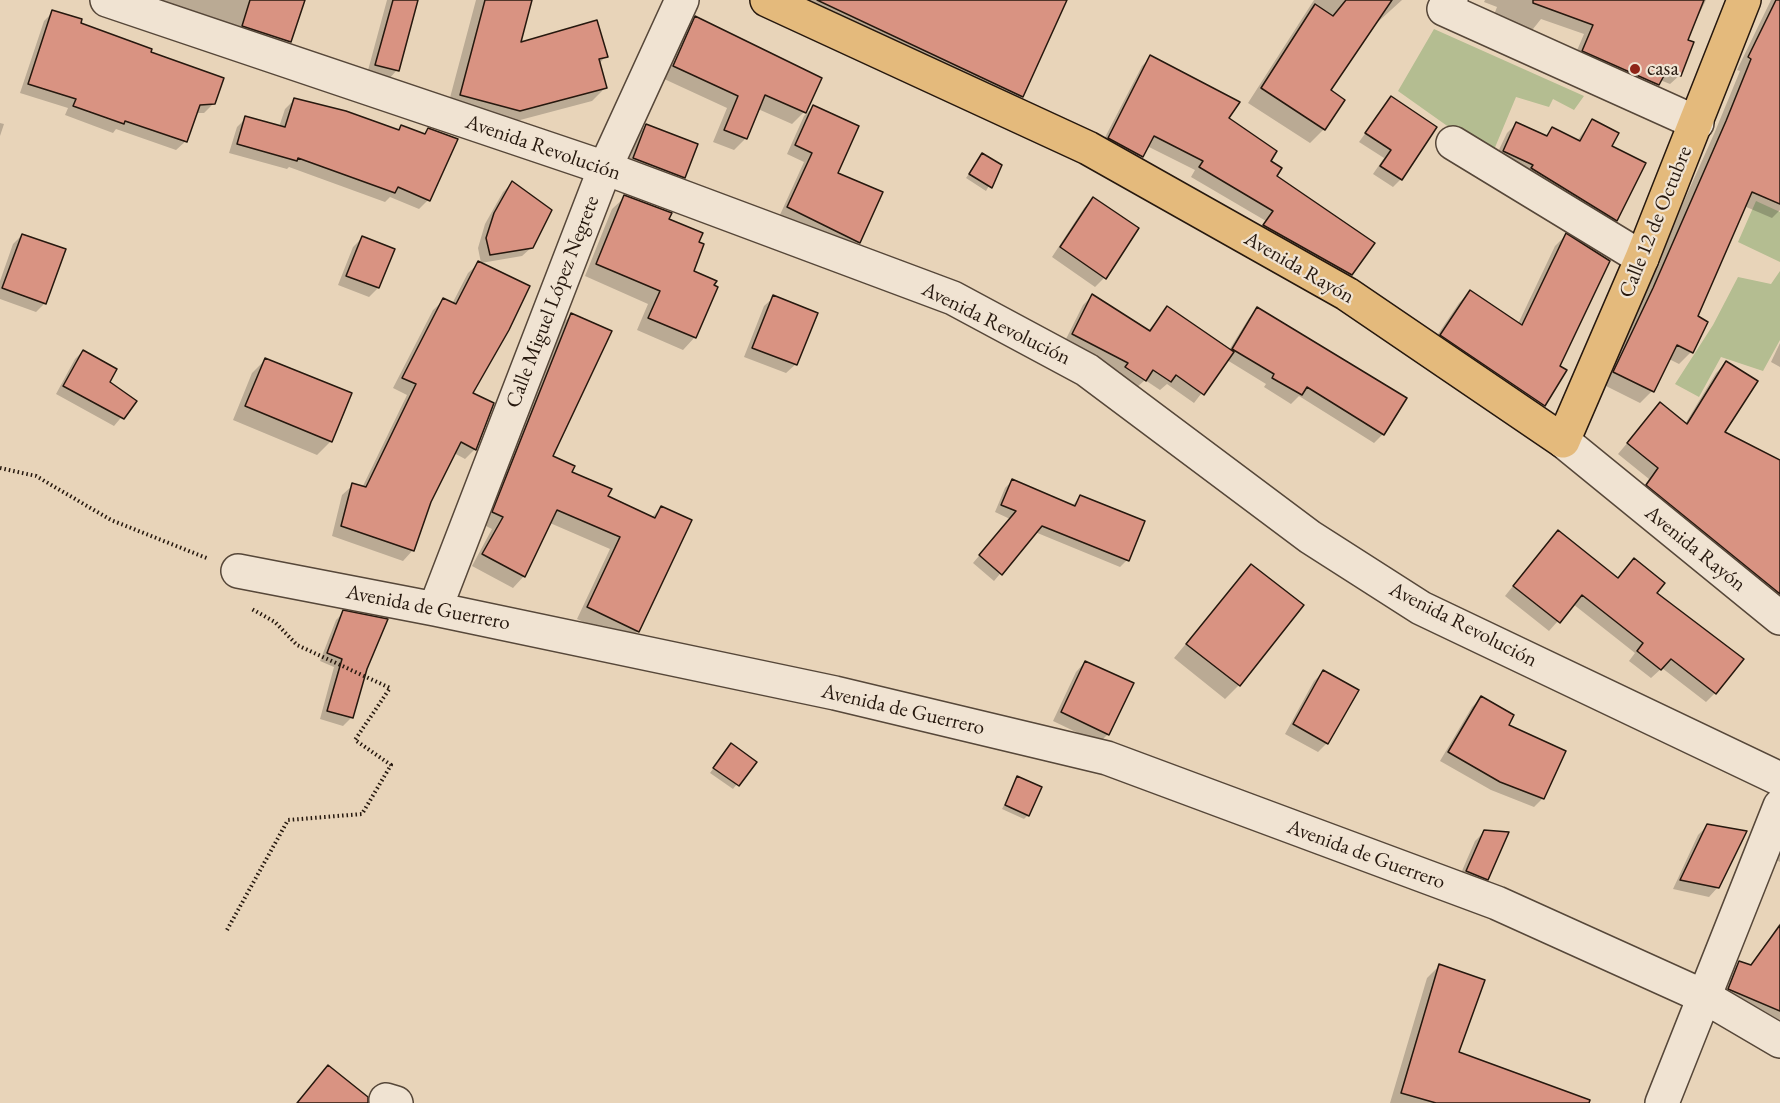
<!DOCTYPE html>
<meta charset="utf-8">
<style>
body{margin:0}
canvas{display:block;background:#e8d4b9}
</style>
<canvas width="1780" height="1103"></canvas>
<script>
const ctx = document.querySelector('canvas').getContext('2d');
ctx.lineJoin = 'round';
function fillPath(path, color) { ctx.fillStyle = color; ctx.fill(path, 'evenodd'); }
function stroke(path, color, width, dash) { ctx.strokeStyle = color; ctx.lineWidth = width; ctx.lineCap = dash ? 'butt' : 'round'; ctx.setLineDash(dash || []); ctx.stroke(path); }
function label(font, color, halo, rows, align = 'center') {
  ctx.font = font + ' "EB Garamond",serif'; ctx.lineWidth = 4.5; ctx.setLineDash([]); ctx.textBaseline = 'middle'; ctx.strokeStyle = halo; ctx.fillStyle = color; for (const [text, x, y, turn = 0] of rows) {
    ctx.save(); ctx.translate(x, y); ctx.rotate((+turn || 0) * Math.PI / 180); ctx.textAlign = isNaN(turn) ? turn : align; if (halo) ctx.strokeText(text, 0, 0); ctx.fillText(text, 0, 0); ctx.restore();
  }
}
fillPath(new Path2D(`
 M1434,29L1584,96L1574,110L1553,99L1549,107L1516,97L1491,157L1398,91Z
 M1756,201L1780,212V262L1738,242Z
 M1780,271V340L1763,371L1721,357L1699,397L1675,384L1713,325L1738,277L1771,284Z`), '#b4bd91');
fillPath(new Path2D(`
 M161,0H303L290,42L281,51L161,9L163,0Z
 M387,0H418L397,70L388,80L367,74Z
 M476,0H530L518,44L606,56L599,64L605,88L592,101L505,124L447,109Z
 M783,0H1066L1022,96L1012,106Z
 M1314,0H1402L1370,29L1328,90L1343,100L1324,129L1310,143L1248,103Z
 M1485,0H1706L1686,41L1680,75L1670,84L1660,80L1648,94L1573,60L1584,34L1541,19L1529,34L1492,20L1497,7L1484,2Z
 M1771,0H1780V210L1772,218L1744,206L1696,317L1691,352L1679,364L1669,359L1652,391L1640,403L1602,384L1714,134L1740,71L1737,70Z
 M53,12L149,53L213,104L204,113H195L186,141L176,150L116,129L113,133L65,115L68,108L20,93L44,21Z
 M696,18L804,112L792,124L758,109L746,138L734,150L713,142L727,108L662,78L684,30Z
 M1151,57L1227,118L1269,162L1275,176L1351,274L1342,284L1255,235L1266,221L1191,177L1195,170L1147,146L1132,165L1100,147L1142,66Z
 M1391,98L1401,179L1393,187L1373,174L1384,158L1359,142Z
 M294,100L396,131L401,127L423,135L428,130V200L419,209L390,197L385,202L289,167L287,169L229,153L237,127L246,118L279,127L285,109Z
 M813,107L859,243L850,252L779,217L804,162L787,154L804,116Z
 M1592,121L1610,147L1616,220L1607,229L1494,160L1507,133L1516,124L1544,137L1552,129L1577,141Z
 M0,123L4,124L0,136Z
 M647,125L684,177L675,186L625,167L638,134Z
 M982,155L1000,166L986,191L966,178Z
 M512,183L532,247L522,256L481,263L478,248L485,224L503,192Z
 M625,197L668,220L697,243L692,272L695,337L683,350L637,330L648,304L585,276L612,209Z
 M1093,199L1104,278L1095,287L1052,257L1084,208Z
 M22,235L45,303L36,312L0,299V281L13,244Z
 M1566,235L1558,366L1543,405L1532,416L1430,346L1459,303L1470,292L1518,324L1555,246Z
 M362,238L393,250L378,288L369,297L338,285L353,247Z
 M479,263L471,393L475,449L465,459L454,453L430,502L413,550L403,561L332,536L342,495L353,485L362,488L407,395L393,388L433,310L444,300L452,304L468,273Z
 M1092,296L1148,331L1167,308L1229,350L1249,318L1258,309L1383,434L1374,443L1299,396L1291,404L1264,387L1266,384L1227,360L1194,403L1167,384L1160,390L1145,380L1135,389L1117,377L1120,372L1064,343L1083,305Z
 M774,297L796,364L786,373L744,357L764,306Z
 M572,314L551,457L606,497L651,518L661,508L638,631L627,642L577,619L610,549L550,523L524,576L513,588L472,566L492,529L482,524L560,326Z
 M1780,343V367L1771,362Z
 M83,351L108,382L135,401L114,426L56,394L75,359Z
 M266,359L331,441L317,455L233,420L252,373Z
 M1726,363L1723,433L1780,461V612L1637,496L1649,479L1618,454L1660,404L1685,424L1716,373Z
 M1013,480L1072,506L1080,497L1127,560L1120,567L1035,532L994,581L973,563L1010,519L995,512L1005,488Z
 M1549,541L1617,579L1634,560L1715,693L1706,702L1662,668L1651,678L1629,661L1635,653L1573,604L1549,631L1505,596Z
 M1251,566L1239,685L1225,699L1174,658Z
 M344,612L366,668L351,718L343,726L320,719L334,667L320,661L336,620Z
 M1085,662L1108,734L1099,743L1053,721L1076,672Z
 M1323,672L1327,743L1318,752L1285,734L1314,681Z
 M1481,698L1506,726L1543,798L1534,807L1491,790L1440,761L1472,707Z
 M727,749L754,762L733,789L710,773Z
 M1018,778L1028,815L1024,819L1002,809Z
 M1707,826L1718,887L1709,897L1673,889L1698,835Z
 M1485,831L1487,879L1478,888L1458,880L1475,841Z
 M1780,850V862L1775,859Z
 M1780,923V1022L1721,997L1731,971L1739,963L1750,966Z
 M1439,966L1457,1053L1540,1103H1390L1427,978Z`), '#0003');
const building = new Path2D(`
 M250,0H305L291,42L242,26Z
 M393,0H418L399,71L375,65Z
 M485,0H532L521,42L597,20L608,57L599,59L607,88L520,111L460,95Z
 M817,0H1067L1023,97Z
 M1346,0H1392L1331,90L1345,100L1325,130L1261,88L1315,4L1333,16Z
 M1533,0H1704L1688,40L1694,42L1681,76L1667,70L1659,85L1582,51L1593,25L1533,3Z
 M1776,0H1780V204L1752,192L1698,316L1708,322L1693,353L1677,345L1654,392L1613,372L1653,288L1726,121L1751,59L1748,57Z
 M52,10L82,19L81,23L152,49L151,52L224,78L215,104L200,105L187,142L125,121L124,124L73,106L76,99L28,84Z
 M695,16L822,78L806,113L765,95L747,139L724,130L738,96L673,66Z
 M1150,55L1240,102L1229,118L1277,151L1271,161L1282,168L1277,176L1375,243L1352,275L1263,225L1273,211L1199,167L1203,161L1154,136L1143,157L1108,138Z
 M1391,96L1437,127L1402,180L1380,166L1391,150L1365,133Z
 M294,98L346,111L399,130L401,125L425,134L428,128L458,139L430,201L398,187L395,193L298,158L297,161L237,144L245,116L285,127Z
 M813,105L859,126L838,173L883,192L860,243L787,207L812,153L795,145Z
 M1592,119L1619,133L1612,146L1646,163L1617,221L1531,168L1533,165L1503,151L1516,122L1547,136L1552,127L1580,141Z
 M646,124L698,144L685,178L633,158Z
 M982,153L1002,165L992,188L969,174Z
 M512,181L552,210L533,248L490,255L486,238L494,213Z
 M624,195L672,213L669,219L703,233L699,242L704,244L694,271L717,281L714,285L718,287L696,338L648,318L660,291L596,264Z
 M1093,197L1139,228L1106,279L1060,247Z
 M1566,233L1610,261L1560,366L1567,370L1545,406L1440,335L1470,290L1522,325Z
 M22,234L66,249L46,304L2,288Z
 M362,236L395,249L379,288L346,276Z
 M478,261L530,286L509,330L473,393L494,403L476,450L461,442L431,502L414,551L341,526L352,483L366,487L416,384L402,378L443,298L456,304Z
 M1092,294L1150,331L1167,306L1234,352L1204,395L1176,375L1171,382L1153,370L1146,381L1125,367L1128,363L1072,334Z
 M773,295L818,313L797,365L752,348Z
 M1257,307L1407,398L1384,435L1307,387L1302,395L1272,378L1274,374L1232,349Z
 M571,313L612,331L553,456L575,466L572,472L612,489L608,496L655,518L661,506L692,520L639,632L587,607L620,537L557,510L525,577L482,554L503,517L492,512Z
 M83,350L117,369L110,382L137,401L124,419L63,386Z
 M265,358L352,393L332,442L245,406Z
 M1726,361L1758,381L1725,432L1780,460V594L1646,485L1658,468L1627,443L1660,402L1687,424Z
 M1012,479L1075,506L1080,495L1145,521L1129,561L1042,526L1002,575L979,555L1016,511L1001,505Z
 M1558,530L1618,578L1634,558L1665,583L1657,593L1744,659L1716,694L1671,659L1661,670L1637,651L1643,643L1582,595L1560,623L1513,586Z
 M1251,564L1304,605L1240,686L1186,644Z
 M343,610L388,619L367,669L353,718L327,711L342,659L327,653Z
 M1085,661L1134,683L1109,735L1061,712Z
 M1323,670L1359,690L1328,744L1293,724Z
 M1481,696L1514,715L1509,725L1566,751L1544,799L1500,782L1448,752Z
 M731,743L757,762L739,786L713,768Z
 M1017,776L1042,787L1029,816L1005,805Z
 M1707,824L1747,831L1719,888L1680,880Z
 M1484,830L1509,832L1488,880L1466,871Z
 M1780,925V1011L1728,989L1739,961L1751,965Z
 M1439,964L1485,980L1459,1052L1590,1100L1589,1103H1436L1401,1093Z
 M328,1065L368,1097V1103H297Z`);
fillPath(building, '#d99382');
stroke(building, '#26180e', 1.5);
const minor = new Path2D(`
 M107,0L605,168L953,298L1087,370L1310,537L1421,608L1780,779
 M1451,0L1444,9L1697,123
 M1453,143L1642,258
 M1563,441L1780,618
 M238,571L435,609L835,693L1107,758L1497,903L1705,997L1780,1041
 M435,609L605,168L682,0
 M386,1100L396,1103
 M1662,1103L1780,806`);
const major = new Path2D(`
 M767,0L1088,148L1347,294L1563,441L1642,258L1744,0`);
stroke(minor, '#564739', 36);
stroke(major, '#26180e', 36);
stroke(new Path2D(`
 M0,468L36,476L111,520L209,559
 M227,930L288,820L362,814L391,765L355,740L390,688L297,645L275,622L250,608`), '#26180e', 4, [1.5, 3]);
stroke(minor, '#f0e3d2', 33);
stroke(major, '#e4ba7c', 33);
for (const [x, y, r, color] of [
 [1635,69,6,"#8f2418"]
]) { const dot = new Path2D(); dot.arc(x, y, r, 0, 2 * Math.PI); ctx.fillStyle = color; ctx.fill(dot); stroke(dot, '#f0e3d2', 2); }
label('21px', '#26180e', '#f0e3d2', [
 ["casa",1647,69]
], 'left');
label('21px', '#26180e', '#f0e3d2', [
 ["Avenida Revolución",543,148,19],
 ["Calle 12 de Octubre",1656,222,-68],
 ["Avenida Rayón",1299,268,30],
 ["Calle Miguel López Negrete",553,302,-69],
 ["Avenida Revolución",996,324,26],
 ["Avenida Rayón",1695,549,39],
 ["Avenida de Guerrero",428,608,11],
 ["Avenida Revolución",1463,625,27],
 ["Avenida de Guerrero",903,710,13],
 ["Avenida de Guerrero",1366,855,20]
]);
</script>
